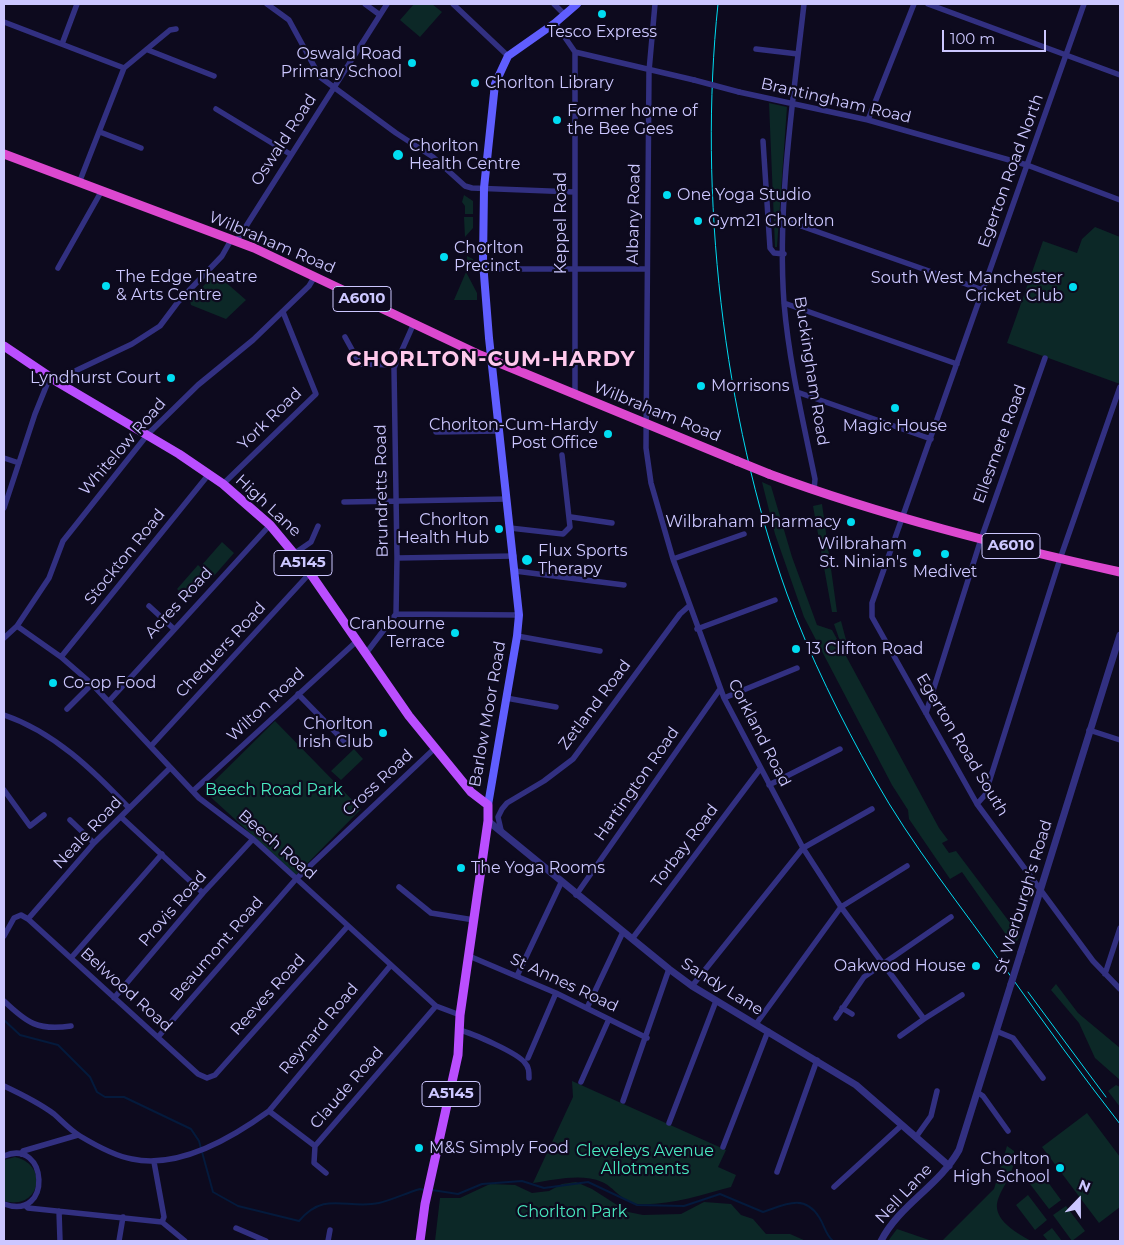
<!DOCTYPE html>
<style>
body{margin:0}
#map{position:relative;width:1124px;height:1245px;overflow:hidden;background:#0d0a1e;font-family:Montserrat,sans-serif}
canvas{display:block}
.frame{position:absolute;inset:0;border:5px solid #ccc7ff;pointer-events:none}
.north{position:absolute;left:1054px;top:1175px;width:50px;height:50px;-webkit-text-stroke:4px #0d0a1e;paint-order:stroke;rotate:22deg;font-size:14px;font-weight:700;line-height:20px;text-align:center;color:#ccc7ff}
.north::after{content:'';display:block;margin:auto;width:18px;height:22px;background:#ccc7ff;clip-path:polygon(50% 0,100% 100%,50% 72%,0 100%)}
.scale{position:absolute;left:942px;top:30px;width:104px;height:22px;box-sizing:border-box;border:2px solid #ccc7ff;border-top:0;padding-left:6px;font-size:15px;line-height:18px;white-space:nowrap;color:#ccc7ff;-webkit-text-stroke:4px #0d0a1e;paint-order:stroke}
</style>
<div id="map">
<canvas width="1124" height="1245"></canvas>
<div class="frame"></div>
<div class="north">N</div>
<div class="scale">100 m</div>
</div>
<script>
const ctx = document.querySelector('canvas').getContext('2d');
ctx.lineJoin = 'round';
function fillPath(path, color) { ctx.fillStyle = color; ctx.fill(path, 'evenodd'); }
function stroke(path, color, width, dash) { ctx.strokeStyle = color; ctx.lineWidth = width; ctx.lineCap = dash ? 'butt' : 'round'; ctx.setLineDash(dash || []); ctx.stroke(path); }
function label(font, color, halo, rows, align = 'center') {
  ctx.font = font + ' Montserrat,sans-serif'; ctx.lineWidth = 4.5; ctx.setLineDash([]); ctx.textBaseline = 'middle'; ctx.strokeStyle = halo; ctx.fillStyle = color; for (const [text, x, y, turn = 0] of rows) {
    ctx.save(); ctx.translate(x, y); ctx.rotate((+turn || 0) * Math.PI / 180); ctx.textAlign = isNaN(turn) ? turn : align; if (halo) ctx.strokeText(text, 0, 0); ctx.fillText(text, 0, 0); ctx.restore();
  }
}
fillPath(new Path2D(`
 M414,4H432L442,12L420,37L400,20Z
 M769,103L787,107L777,247H775Z
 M464,195L473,201V214H465V206L462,202Z
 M464,217H473V228L465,237Z
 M1095,227L1120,237V384L1007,343L1043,241L1077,253L1082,239Z
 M467,256L473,259L476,271L467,269Z
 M466,272L477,293V300H454Z
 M215,273L246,300L226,319L191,305L190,301Z
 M762,482L771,486L792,557L817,625L832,630L843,650L834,624L841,621L850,655L846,656L939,828L948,840L942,843L949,853L956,851L1020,936L1014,946L962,872L950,879L909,819L908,810L892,785L804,617L775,534Z
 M822,504L837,612H832L813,506Z
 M222,542L234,553L213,577L201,566Z
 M198,565L210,576L189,600L177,589Z
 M275,721L361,809L296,875L204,791Z
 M354,749L363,759L341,780L331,771Z
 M1056,984L1078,1013L1120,1048V1080L1095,1058L1079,1023L1051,990Z
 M572,1081L726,1150L718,1167L736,1175L731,1187C701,1195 668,1206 637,1204C623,1203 614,1187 602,1182C581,1173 555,1180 533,1183L573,1097Z
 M1116,1085L1120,1087V1107L1108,1091Z
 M1087,1113L1120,1157V1207L1099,1223L1042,1147Z
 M1007,1146L1014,1151C1019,1191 963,1204 1031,1241H942L994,1189Z
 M15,1157C50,1165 40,1211 4,1201V1160Z
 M1042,1174L1061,1200L1049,1209L1030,1184Z
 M576,1182L592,1189L628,1212L643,1215L681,1214L704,1202L731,1204L741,1215L753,1219L766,1234H790L806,1241H435L440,1198H460L490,1184L515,1185L532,1193L549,1191L562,1184Z
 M1028,1195L1047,1220L1035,1230L1016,1205Z
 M1066,1206L1085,1231L1072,1241L1053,1215Z
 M1052,1228L1062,1241H1048L1043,1235Z
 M897,1229L932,1241H888Z`), '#0c2827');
stroke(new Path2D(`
 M4,1020L20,1035L58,1045L90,1077L97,1092L105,1097H124L191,1129L199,1141L213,1192L238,1206L299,1221C325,1190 347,1210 379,1203C392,1200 406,1193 420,1189L425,1190
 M432,1190L458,1194L482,1184L522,1181L544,1188L588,1182L637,1205L684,1206L720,1194L763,1212C784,1205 804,1193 819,1217C825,1226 825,1234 833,1241`), '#041a3c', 2);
stroke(new Path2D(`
 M267,4L289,20L320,77L396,133L433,157L465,186L472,188L574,192
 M365,4L380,15
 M453,4L508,56
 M554,4L565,15
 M655,4L649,71L646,448L651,483L673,559L724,698L803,848L841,907L924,1019L962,995
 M804,4C793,101 777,206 784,303C789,362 803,421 815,479L814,490
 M928,4L1120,75
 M1084,4L872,603V617L977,804L1093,961L1120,989
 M4,22L124,68
 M555,23L575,52L694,80
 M62,44L77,4
 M756,49L798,54
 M148,50L214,76
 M739,92L868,120L1027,165L1120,200
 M216,109L290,154
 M868,120L914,4
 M100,132L141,148
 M763,141L770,248L774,253L784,254
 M79,183L124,68L170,30L176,29
 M784,220L983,290
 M236,242L387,4
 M58,268L101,192
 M483,269H647
 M784,303L957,364
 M345,337L360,364L395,365
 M59,383L73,372L132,344L160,326L178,302L222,256L231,240
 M797,392L931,439
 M575,395V52
 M436,432L498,431
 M4,458L19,463
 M223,484L316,394L283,312
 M344,502L507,499
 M4,508L35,414L50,377
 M571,517L612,523
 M510,528L563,534L570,527L562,455
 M295,553L311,542L318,526
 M397,558L514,556
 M673,559L744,534
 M515,571L624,585
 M149,606L174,629
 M396,614L519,615
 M17,626L61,657L92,684L199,798L253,839L436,1006L460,1015
 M697,629L775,600
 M517,636L600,651
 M4,638L17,626L49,578L63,541L148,434L198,385L253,340L309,286L315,276
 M367,652L396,614L397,558L394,368L414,323
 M61,657L209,474
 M298,694L346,743
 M506,698L556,707
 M724,698L797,668
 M110,700L270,525
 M67,709L92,684
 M926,713L981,539L1045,358
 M4,715C54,732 93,770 129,808
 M1089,730L1120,740
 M151,746L310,573
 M769,785L840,749
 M4,790L30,826L44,815
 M193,791L358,640
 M977,804L985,795L1060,559L1120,387
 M121,817L203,893
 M70,820L94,843
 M501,830L498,817L502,809L507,803L544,781L573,759L680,614L689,606
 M399,887L431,913L474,920
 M576,895L720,689
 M28,919L94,843L170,768
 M4,936L14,918L21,915L28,919L198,1074L207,1078L215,1075L347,927
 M632,939L760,769
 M469,956L556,993L647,1038
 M71,958L162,854
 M1105,974L1120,928
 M517,976L561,883
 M692,986L803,848L872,809
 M114,998L203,893L253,839
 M4,1001C27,1023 38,1031 71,1026
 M587,1008L623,932
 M842,1008L852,1014
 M836,1018L864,977L951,917
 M756,1024L841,907L907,866
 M459,1030C472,1033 518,1053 525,1063C529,1067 529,1072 529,1078
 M996,1031L1013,1038L1043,1078
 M900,1036L924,1019
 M158,1037L296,879L435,748
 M528,1058L556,993
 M581,1082L609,1019
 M4,1086C21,1094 38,1102 54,1114C62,1121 70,1130 80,1136C95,1145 114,1156 132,1159C179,1169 232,1138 269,1111L315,1146L436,1006
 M977,1092L983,1096L1008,1131
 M623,1101L669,969
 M269,1111L391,965
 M669,1123L716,1001
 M916,1137L931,1116L937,1091
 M315,1146L314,1163L326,1173
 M723,1147L768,1031
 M21,1154L23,1151L78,1135
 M4,1156C48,1137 53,1222 4,1204
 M154,1162L164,1217L162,1222L185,1241
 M777,1172L817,1060
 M834,1187L902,1125
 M25,1205L28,1208L162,1222
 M59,1211L60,1241
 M236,1228L266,1241
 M119,1241L123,1217
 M328,1241L330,1230`), '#323081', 5.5);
stroke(new Path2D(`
 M488,821L669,969L692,986L856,1085L949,1166
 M1021,952L1120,635
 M881,1241C899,1205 939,1186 959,1150L1011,984`), '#323081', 7);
stroke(new Path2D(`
 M488,805L517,636L519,615L489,338L483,262L484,188L495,84L508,56L555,23L577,4`), '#605eff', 8);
stroke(new Path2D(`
 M4,346L59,383L179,454L223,484L270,525L310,573L409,716L471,792L488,805V821L460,1015L458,1055L425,1204L420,1241`), '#ba4eff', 9);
stroke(new Path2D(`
 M4,154L254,248L480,355L737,461
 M769,474C883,516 1002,546 1120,572`), '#dc48cf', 9);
stroke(new Path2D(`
 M718,4C698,193 723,415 787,594C810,657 841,719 874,778C912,846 962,907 1007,971C1044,1023 1081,1074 1120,1124
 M1028,992L1106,1097`), '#00ddf2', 1);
stroke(new Path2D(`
 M694,80L739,92`), '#323081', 5.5);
stroke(new Path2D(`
 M1011,984L1021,952`), '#323081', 7);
stroke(new Path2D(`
 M737,461L769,474`), '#dc48cf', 9);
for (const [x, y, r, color] of [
 [602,14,5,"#00ddf2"],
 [412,63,5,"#00ddf2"],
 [475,83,5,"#00ddf2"],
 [557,120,5,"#00ddf2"],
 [398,155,6,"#00ddf2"],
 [667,195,5,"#00ddf2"],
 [698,221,5,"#00ddf2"],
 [444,257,5,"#00ddf2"],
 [106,286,5,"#00ddf2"],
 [1073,287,5,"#00ddf2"],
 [171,378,5,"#00ddf2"],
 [701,386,5,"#00ddf2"],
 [895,408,5,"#00ddf2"],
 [608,434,5,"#00ddf2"],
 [851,522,5,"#00ddf2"],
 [499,529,5,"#00ddf2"],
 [917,553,5,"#00ddf2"],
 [945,554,5,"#00ddf2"],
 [527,560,6,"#00ddf2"],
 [455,633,5,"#00ddf2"],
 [796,649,5,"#00ddf2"],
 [53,683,5,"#00ddf2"],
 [383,733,5,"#00ddf2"],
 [461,868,5,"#00ddf2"],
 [976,966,5,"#00ddf2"],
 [419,1148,5,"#00ddf2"],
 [1060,1168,5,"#00ddf2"]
]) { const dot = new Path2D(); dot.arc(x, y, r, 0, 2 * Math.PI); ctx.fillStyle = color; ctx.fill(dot); stroke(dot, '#0d0a1e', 2); }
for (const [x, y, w] of [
 [362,299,58],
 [1011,546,58],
 [303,563,58],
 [451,1094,58]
]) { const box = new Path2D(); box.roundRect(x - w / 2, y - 12.5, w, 25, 4); ctx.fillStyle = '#0d0a1e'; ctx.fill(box); stroke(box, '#ccc7ff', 1); }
label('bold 15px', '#ccc7ff', null, [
 ["A6010",362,299],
 ["A6010",1011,546],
 ["A5145",303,563],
 ["A5145",451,1094]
]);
label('16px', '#ccc7ff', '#0d0a1e', [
 ["Tesco Express",602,32,"center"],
 ["Oswald Road",402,54,"right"],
 ["Primary School",402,72,"right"],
 ["Chorlton Library",485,83],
 ["Former home of",567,111],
 ["the Bee Gees",567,129],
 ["Chorlton",409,146],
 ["Health Centre",409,164],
 ["One Yoga Studio",677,195],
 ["Gym21 Chorlton",708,221],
 ["Chorlton",454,248],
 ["Precinct",454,266],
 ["The Edge Theatre",116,277],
 ["& Arts Centre",116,295],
 ["South West Manchester",1063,278,"right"],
 ["Cricket Club",1063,296,"right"],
 ["Lyndhurst Court",161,378,"right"],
 ["Morrisons",711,386],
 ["Chorlton-Cum-Hardy",598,425,"right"],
 ["Post Office",598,443,"right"],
 ["Magic House",895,426,"center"],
 ["Chorlton",489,520,"right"],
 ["Health Hub",489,538,"right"],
 ["Wilbraham Pharmacy",841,522,"right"],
 ["Wilbraham",907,544,"right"],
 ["St. Ninian's",907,562,"right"],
 ["Flux Sports",538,551],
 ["Therapy",538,569],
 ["Medivet",945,572,"center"],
 ["Cranbourne",445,624,"right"],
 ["Terrace",445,642,"right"],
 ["13 Clifton Road",806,649],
 ["Co-op Food",63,683],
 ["Chorlton",373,724,"right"],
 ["Irish Club",373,742,"right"],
 ["The Yoga Rooms",471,868],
 ["Oakwood House",966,966,"right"],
 ["M&S Simply Food",429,1148],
 ["Chorlton",1050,1159,"right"],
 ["High School",1050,1177,"right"]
], 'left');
label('16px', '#ccc7ff', '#0d0a1e', [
 ["Brantingham Road",836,101,13],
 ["Oswald Road",284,140,-57],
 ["Egerton Road North",1011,171,-70],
 ["Albany Road",634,214,-89],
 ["Keppel Road",561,223,-90],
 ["Wilbraham Road",272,243,23],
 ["Buckingham Road",811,371,81],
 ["Wilbraham Road",657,412,22],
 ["York Road",270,419,-44],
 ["Ellesmere Road",1000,444,-70],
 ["Whitelow Road",123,447,-49],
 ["Brundretts Road",382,491,-91],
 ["High Lane",268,506,43],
 ["Stockton Road",125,557,-51],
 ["Acres Road",179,603,-47],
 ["Chequers Road",221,650,-47],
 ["Wilton Road",266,705,-43],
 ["Zetland Road",595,705,-53],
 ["Barlow Moor Road",488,714,-80],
 ["Corkland Road",759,733,63],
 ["Egerton Road South",962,745,59],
 ["Cross Road",378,783,-43],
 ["Hartington Road",637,784,-55],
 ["Neale Road",88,833,-47],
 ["Beech Road",277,845,41],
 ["Torbay Road",685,846,-53],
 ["St Werburgh's Road",1024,897,-73],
 ["Provis Road",173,909,-49],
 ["Beaumont Road",217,949,-49],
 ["St Annes Road",564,983,25],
 ["Sandy Lane",722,987,32],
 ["Belwood Road",126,990,42],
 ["Reeves Road",268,995,-48],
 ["Reynard Road",319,1029,-50],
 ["Claude Road",347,1088,-49],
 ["Nell Lane",904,1194,-47]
]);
label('16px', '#49e9bf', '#0d0a1e', [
 ["Beech Road Park",274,790],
 ["Cleveleys Avenue",645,1151],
 ["Allotments",645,1169],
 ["Chorlton Park",572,1212]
]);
ctx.letterSpacing = '1px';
label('bold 21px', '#ffc9ec', '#0d0a1e', [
 ["CHORLTON-CUM-HARDY",491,360]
]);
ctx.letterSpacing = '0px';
</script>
